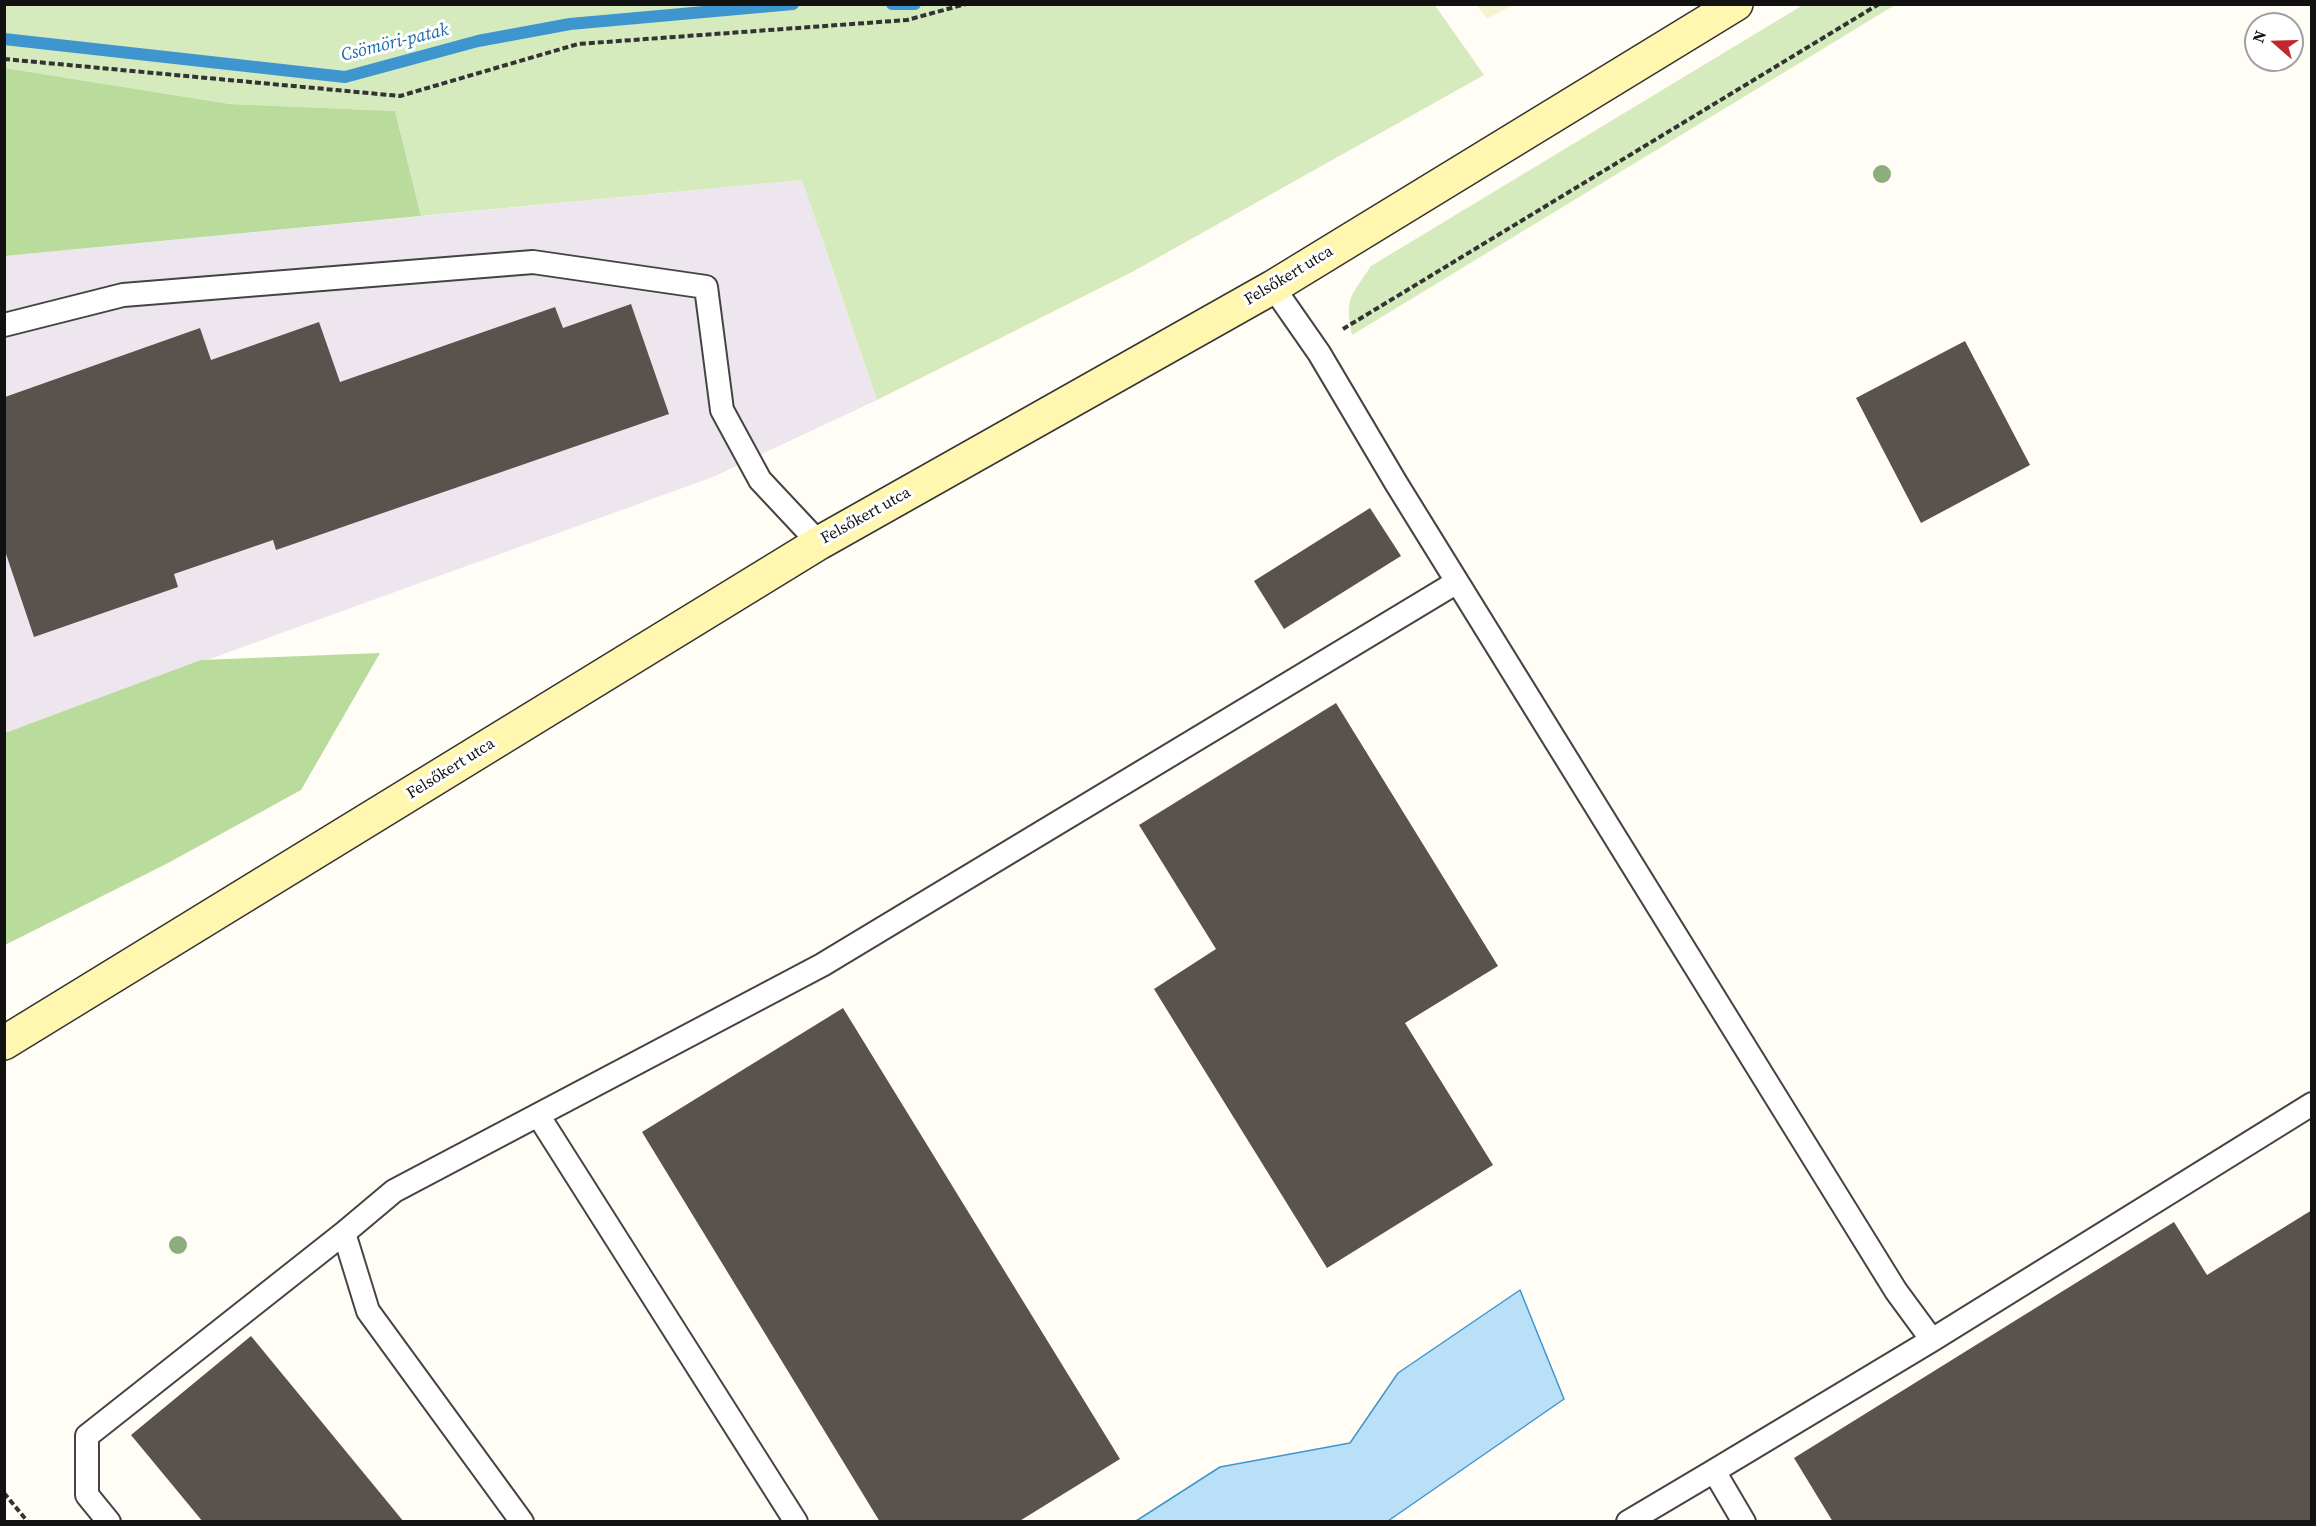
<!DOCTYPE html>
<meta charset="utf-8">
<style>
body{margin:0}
#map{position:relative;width:2316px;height:1526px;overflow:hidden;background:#fffdf5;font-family:"Source Serif 4",serif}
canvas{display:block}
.frame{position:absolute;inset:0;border:6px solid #111;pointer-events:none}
.north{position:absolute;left:2244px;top:12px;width:60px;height:60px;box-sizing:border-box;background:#fff;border:2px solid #a0a0a0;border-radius:50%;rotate:290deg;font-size:16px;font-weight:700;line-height:24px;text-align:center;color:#111}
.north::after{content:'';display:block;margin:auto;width:21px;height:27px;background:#c4262e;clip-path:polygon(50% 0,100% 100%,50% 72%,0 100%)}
</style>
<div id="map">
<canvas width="2316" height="1526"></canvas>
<div class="frame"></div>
<div class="north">N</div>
</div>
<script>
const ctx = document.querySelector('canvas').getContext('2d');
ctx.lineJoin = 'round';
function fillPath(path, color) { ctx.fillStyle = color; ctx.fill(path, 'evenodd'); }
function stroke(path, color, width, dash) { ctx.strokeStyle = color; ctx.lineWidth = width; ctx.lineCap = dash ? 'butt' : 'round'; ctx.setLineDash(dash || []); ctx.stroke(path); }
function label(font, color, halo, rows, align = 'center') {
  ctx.font = font + ' "Source Serif 4",serif'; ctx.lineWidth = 6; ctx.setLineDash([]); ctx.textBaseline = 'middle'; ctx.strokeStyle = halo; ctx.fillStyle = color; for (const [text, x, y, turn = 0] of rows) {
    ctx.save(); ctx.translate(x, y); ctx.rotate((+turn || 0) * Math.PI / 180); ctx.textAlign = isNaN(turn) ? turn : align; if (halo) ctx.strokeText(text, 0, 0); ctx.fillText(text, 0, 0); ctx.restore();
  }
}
fillPath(new Path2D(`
 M802,180L877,400L713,477L5,733V256Z`), '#eee6ef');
fillPath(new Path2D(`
 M1477,5H1513L1487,19Z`), '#f6f3d4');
fillPath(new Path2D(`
 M1434,4L1484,75L1134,271L877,400L802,180L421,216L395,111L230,104L5,68L4,5Z
 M1803,5H1895L1352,335C1344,297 1351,297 1371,266Z`), '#d5ebbd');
fillPath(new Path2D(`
 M5,68L230,104L395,111L421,216L5,256Z
 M380,653L301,790L170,862L5,945V733L201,660Z`), '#b9dc9c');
const water = new Path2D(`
 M1520,1290L1564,1399L1388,1521H1136L1220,1467L1350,1443L1398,1373Z`);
fillPath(water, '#b9e0f7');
stroke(water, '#3f96cf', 1.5);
stroke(new Path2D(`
 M892,4H915
 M4,39L345,77L478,41L570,24L793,4`), '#3f96cf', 12);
fillPath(new Path2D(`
 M631,304L669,414L276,550L273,540L174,574L178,587L34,637L5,551V397L200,328L211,360L319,322L340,382L555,307L563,328Z
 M1965,341L2030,465L1921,523L1856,398Z
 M1370,508L1401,556L1284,629L1254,581Z
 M1336,703L1498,966L1405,1023L1493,1165L1327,1268L1154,989L1216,949L1139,825Z
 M843,1008L1120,1459L1018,1522H880L642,1132Z
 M2312,1210V1522H1833L1794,1458L2174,1222L2207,1275Z
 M251,1336L404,1522H203L131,1435Z`), '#5a524d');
const lane = new Path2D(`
 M1273,287L1319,353L1396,483L1896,1291L1932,1340
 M4,325L123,295L533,262L706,287L722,410L760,480L819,543
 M538,1115L796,1522
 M109,1522L87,1495V1436L344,1233
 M522,1522L368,1311L344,1233L394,1191L822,965L1457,582
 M1628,1522L1714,1471
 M1744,1522L1714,1471L1932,1340L2312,1104`);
const secondary = new Path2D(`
 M4,1043L819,543L1273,287L1736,4`);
stroke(lane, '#444', 26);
stroke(secondary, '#333', 36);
stroke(new Path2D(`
 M4,59L400,96L578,44L907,20L966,4
 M1343,329L1879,4
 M4,1493L28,1522`), '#333', 4, [6, 3]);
stroke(lane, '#fff', 22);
stroke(secondary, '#fff6b0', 33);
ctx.fillStyle = '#8dad7f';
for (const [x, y] of [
 [1882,174],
 [178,1245]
]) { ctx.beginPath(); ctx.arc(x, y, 9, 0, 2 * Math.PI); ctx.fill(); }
label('16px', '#111', '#fff', [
 ["Felsőkert utca",1289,276,-31],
 ["Felsőkert utca",866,516,-29],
 ["Felsőkert utca",451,769,-32]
]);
label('italic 18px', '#1768a6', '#fff', [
 ["Csömöri-patak",395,43,-14]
]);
</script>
